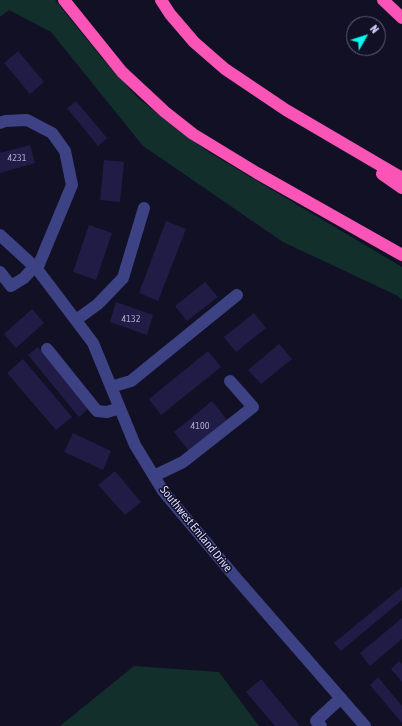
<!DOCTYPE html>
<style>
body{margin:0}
#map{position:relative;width:402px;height:726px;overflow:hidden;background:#111025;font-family:"Asap Condensed",sans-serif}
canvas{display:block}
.north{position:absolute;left:346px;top:16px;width:40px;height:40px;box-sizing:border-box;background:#111025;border:1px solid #5f5f7c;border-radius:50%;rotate:51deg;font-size:11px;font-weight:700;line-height:16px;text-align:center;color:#d5d5fe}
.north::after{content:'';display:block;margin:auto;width:14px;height:18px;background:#07f8f4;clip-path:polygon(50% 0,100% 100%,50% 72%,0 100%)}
</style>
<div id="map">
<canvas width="402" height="726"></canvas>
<div class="north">N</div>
</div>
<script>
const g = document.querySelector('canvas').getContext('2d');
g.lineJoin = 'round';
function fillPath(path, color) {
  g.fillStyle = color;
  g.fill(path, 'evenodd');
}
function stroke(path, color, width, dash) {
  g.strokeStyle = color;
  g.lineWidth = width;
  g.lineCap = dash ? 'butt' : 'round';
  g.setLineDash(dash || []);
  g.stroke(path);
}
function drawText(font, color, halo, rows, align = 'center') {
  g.font = font + ' "Asap Condensed",sans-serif';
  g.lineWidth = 3;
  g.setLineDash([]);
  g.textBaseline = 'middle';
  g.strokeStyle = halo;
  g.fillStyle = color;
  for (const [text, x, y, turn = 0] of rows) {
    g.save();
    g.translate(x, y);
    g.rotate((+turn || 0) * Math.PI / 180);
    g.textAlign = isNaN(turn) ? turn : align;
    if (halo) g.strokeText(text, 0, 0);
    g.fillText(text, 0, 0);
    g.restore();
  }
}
const green = new Path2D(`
 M0,0H55L101,57L137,97L174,127L210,153L402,267V300L398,296L283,242L143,146L51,32L9,10L0,17Z
 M134,666L219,672L259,726H60Z`);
const building = new Path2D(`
 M18,51L44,82L30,94L4,63Z
 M76,101L107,138L98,146L67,108Z
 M30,145L35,163L0,173V153Z
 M104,160L124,162L120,202L100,200Z
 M166,221L186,229L158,301L139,293Z
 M89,225L112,233L96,280L73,272Z
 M205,282L218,297L187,321L175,306Z
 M116,302L153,315L147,335L110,322Z
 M32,309L44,323L16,348L4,334Z
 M254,313L266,328L236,352L224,337Z
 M279,344L292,359L261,384L248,370Z
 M38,347L88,409L79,417L28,355Z
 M208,351L221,367L161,415L149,399Z
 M23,359L72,417L56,430L7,373Z
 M212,401L227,420L189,451L174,432Z
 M73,433L111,451L103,470L64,452Z
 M115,471L141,502L125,515L98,485Z
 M402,587V600L341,651L334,643Z
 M402,618V639L370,666L360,653Z
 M399,661L402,664V682L391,669Z
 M378,677L402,706V723L370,685Z
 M261,679L300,726H275L246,692Z`);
const minor = new Path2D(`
 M0,123L5,121L27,120L52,133L65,151L72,185L37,269L0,235
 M37,269L93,343L135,445L163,491L236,578L365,726
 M0,272L11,286L24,278L34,267
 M76,320L98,304L123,278L144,208
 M47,349L97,411L107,412L120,408
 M111,387L131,381L237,295
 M154,476L183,462L253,407L230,381
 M321,726L316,721L341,698`);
const highway = new Path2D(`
 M64,0L122,72L165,112L193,134L257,173L402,255
 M161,0L170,14L194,42L225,69L286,110L402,178
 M383,0L402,18
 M382,174L402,188`);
const numberNames = [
 ["4231",17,158],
 ["4132",131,319],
 ["4100",200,426]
];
const streetNames = [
 ["Southwest Emland Drive",196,529,51]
];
fillPath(green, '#132f2b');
fillPath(building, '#201c46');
stroke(minor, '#3c4283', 12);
stroke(highway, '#fa54b6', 12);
drawText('10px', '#a8a7d0', null, numberNames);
drawText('12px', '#d5d5fe', '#111025', streetNames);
</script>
